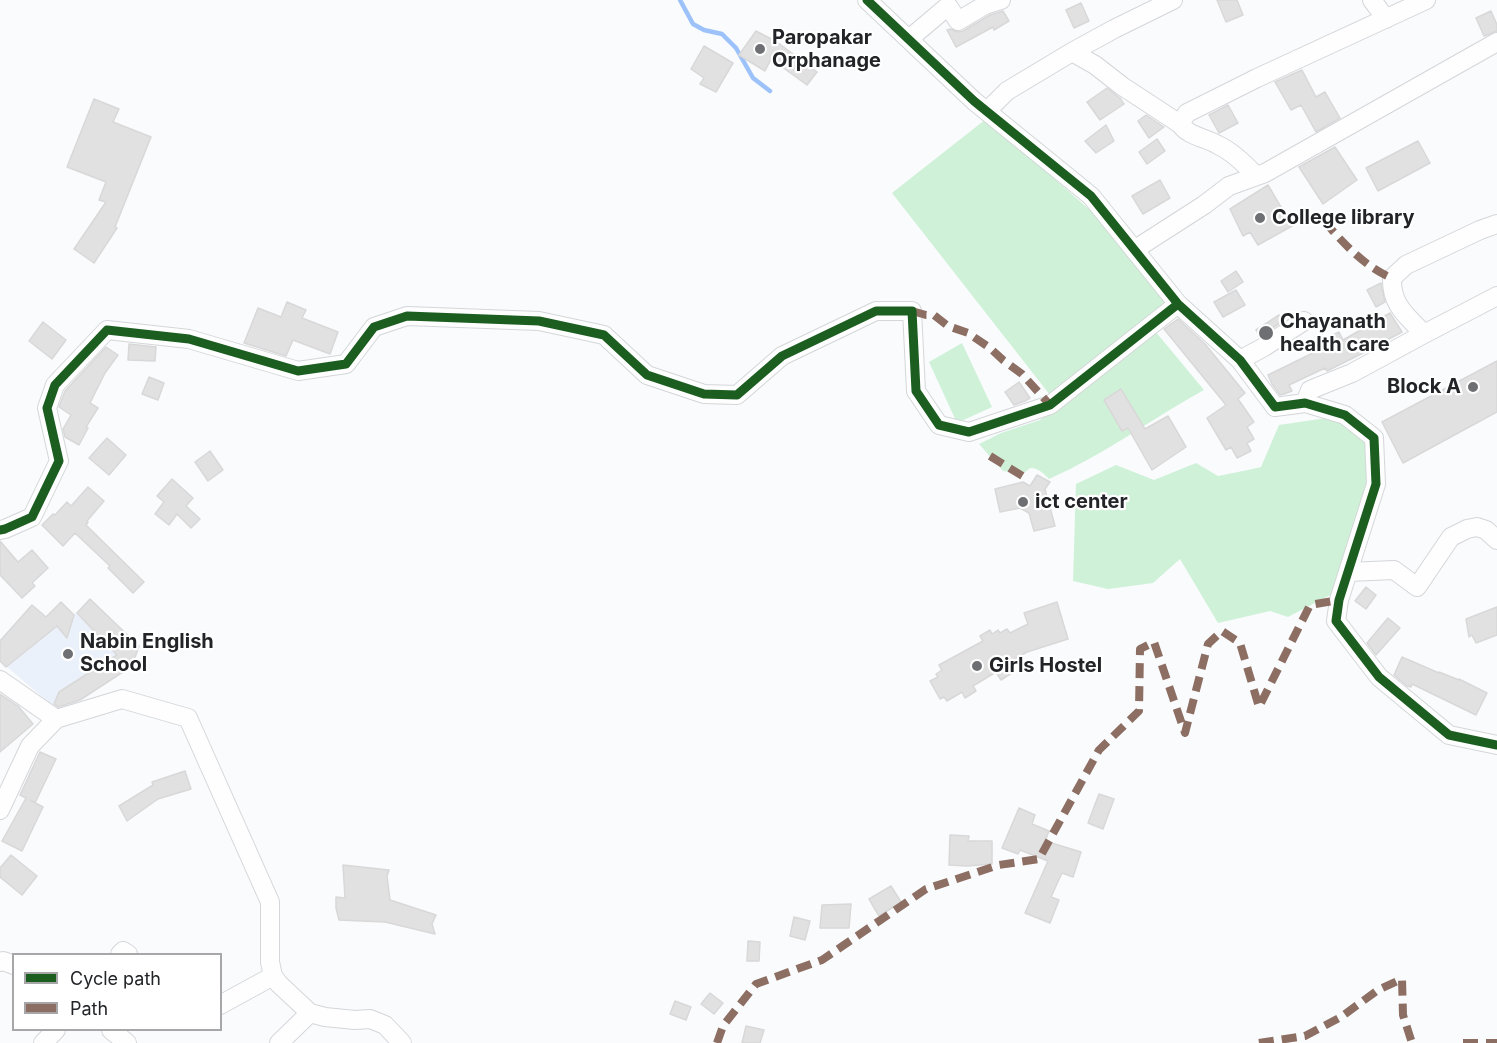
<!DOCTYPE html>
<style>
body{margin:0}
#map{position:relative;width:1497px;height:1043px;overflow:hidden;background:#f9fbfd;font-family:Inter,sans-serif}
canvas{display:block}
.legend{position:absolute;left:12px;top:953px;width:210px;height:78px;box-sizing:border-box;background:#fff;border:2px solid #a7a7a9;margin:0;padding:8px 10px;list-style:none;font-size:18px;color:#222427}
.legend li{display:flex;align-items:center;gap:12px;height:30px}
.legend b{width:30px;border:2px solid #a7a7a9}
</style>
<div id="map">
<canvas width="1497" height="1043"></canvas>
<ul class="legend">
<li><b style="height:8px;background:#1b5e20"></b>Cycle path</li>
<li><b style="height:8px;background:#8d6e63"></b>Path</li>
</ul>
</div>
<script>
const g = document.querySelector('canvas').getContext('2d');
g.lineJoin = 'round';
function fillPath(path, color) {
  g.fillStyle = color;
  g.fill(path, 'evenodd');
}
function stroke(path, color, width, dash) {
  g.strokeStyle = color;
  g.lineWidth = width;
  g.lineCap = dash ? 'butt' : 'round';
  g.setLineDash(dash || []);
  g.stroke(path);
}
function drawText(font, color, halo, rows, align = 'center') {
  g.font = font + ' Inter,sans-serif';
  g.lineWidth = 4.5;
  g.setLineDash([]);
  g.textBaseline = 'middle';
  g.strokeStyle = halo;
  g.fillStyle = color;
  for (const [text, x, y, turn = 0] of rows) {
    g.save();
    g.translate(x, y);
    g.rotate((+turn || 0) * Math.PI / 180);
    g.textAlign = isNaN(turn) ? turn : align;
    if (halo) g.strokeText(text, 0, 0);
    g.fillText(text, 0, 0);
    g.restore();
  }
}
const built = new Path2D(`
 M90,599L139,646L127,670L55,716L46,700L0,661V641L32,605L45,616L48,615L61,602L74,615Z`);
const green = new Path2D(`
 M986,119L1115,232L1167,306L1050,395L892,193Z
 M1155,331L1204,390C1151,419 1104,455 1049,479C1044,474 1039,468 1030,468L1024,473L1003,471L979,444L1001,433L1040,420Z
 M962,343L992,407L957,423L929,362Z
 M1333,417L1375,443L1377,482L1338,591L1288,617L1270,611L1218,623L1180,559L1153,583L1108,589L1073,581L1076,484L1116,465L1154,480L1196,463L1218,476L1248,470L1261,467L1279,425Z`);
const stream = new Path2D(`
 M680,0L693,24L704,30L722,34L736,48L753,78L770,91`);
const building = new Path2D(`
 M1217,0H1237L1243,15L1226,22Z
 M1081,3L1089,21L1074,28L1066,10Z
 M1003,11L1009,21L994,30L993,27L956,47L947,30L950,29L958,32L963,31L990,15Z
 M1491,11L1497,25V31L1484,36L1476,18Z
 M756,31L777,42L817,72L807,85L771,59L765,71L739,55Z
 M704,46L733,63L716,92L700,84L704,78L691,69Z
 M1302,70L1316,97L1325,92L1340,118L1316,132L1301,105L1291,110L1275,82Z
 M1107,88L1120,98L1124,104L1100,120L1087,102Z
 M94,99L119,109L113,122L151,137L115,227L117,228L94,263L74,249L106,202L99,200L106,182L67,167Z
 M1228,105L1238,123L1219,133L1209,115Z
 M1146,115L1164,127L1149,138L1138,121Z
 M1106,125L1114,141L1096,153L1085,141Z
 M1157,139L1165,151L1147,164L1139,152Z
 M1418,141L1430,163L1378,191L1366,168Z
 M1335,147L1357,180L1323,204L1299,167Z
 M1160,180L1170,198L1143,214L1132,196Z
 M1268,185L1292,226L1258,245L1250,232L1243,236L1230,209Z
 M1236,271L1243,282L1228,292L1221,281Z
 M1381,283L1385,302L1376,307L1367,290Z
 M1236,290L1245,305L1223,317L1214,302Z
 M287,302L306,310L302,318L338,332L330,354L293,340L286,356L244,343L258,308L281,317Z
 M1390,313L1402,332L1387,340V341L1327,371L1325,368L1289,385L1292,391L1284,394L1280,395L1272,384L1268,375L1317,351L1313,345L1339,332L1343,340Z
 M1279,315L1283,321L1260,336L1256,330Z
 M1178,319L1205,344L1245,393L1238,399L1254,422L1247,427L1254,439L1247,443L1251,451L1237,458L1231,447L1226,450L1207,418L1226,405L1164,329Z
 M43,322L66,340L52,359L29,341Z
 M129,344L156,347L155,361L128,360Z
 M106,347L118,355L105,373L90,403L98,408L86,427L88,428L79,445L65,437L63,429L71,415L59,407L65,391Z
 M1497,361V412L1403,463L1382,422Z
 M149,377L164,383L158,400L142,394Z
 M1019,382L1030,398L1025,401L1014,405L1005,392Z
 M1121,389L1145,429L1168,416L1186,447L1152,470L1128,428L1122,431L1104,400Z
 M107,438L126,455L109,475L89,458Z
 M210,451L223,470L208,481L195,462Z
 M1037,475L1050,482L1045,489L1055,526L1034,531L1029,513L1020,508L1000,512L995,489L1023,482L1030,486Z
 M172,479L193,498L186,506L200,519L191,528L177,514L169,525L155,514L164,502L157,496Z
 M88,487L104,501L87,521L88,522L86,525L144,582L133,593L108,568L110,566L75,533L63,546L42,525L53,514L55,515L67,502L71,506Z
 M0,541L18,562L32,550L48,568L32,583L35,586L22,598L0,575Z
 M1366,587L1376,595L1366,609L1355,601Z
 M90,599L139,646L132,666L80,700L58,707L54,704L59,692L117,655L77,613Z
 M61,602L74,615L67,638L57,626L6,667L0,661V641L32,605L46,617Z
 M1057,602L1068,639L1027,652L1013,660L1015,665L1012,667L1015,671L1001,680L996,672L973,686L976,691L965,698L962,692L947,701L944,697L940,699L930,681L938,677L936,674L942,670L939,665L983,641L980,636L990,630L992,634L998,630L1000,633L1007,629L1010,633L1028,624L1024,613Z
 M1497,607V635L1476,643L1472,635L1469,637L1466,619Z
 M1388,618L1400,628L1376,655L1367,643Z
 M1402,657L1439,673V672L1459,680V679L1487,693L1476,715L1412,684L1411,687L1407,686L1394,675Z
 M0,694L18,706L33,724L0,752Z
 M40,752L56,759L35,803L30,800L43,807L22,851L2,841L26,798L20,795Z
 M185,771L191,789L158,799L127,821L119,806L153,785L152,782Z
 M1099,794L1114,799L1103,829L1088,823Z
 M1019,808L1035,815L1032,824L1049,831L1045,841L1081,852L1073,877L1062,873L1051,897L1059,900L1050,923L1025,913L1048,861L1020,850L1018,854L1002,848Z
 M950,835L969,836L968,841H992V864L967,866L949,865Z
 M11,855L37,876L22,895L0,877V868Z
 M343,865L389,870L387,876L390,900L436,915L432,924L435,934L385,922L339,920L336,908V897L345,898Z
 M891,886L901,902L879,916L869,899Z
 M851,904L849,928H820L822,905Z
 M794,917L810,921L805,940L790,936Z
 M748,941L760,942L759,961H747Z
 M710,993L723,1003L714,1014L701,1004Z
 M675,1001L691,1007L686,1020L670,1014Z
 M746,1026L764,1030L760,1043H742Z`);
const minor = new Path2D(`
 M867,0L974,101L1091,196L1178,304L1240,360L1275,407L1305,403L1345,415L1374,438L1376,484L1339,600L1336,621L1379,677L1449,735L1497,745
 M1372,0L1386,19
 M909,39L948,6L958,21L985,5L1001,0
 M1072,52L1095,65L1122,86L1180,124
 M987,111L1007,91L1072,52L1114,29L1173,0
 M1256,176C1245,164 1233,152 1218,145C1205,137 1189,137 1180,124L1187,113L1257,78L1426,0
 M1134,250L1204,205L1229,186L1265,173L1497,42
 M1424,334C1407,316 1391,305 1392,278L1406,265L1480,230L1497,224
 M1240,360L1264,347L1304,321
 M1305,403L1310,390L1352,373L1424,334L1497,296
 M0,530L5,529L32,517L59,461L47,408L55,385L107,330L189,339L298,371L346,364L374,327L407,316L539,321L604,335L647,375L704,394L737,395L782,356L876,311H912L916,391L939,425L969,432L1050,405L1178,304
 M1348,572L1394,570L1417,587L1451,537L1467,529L1477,527L1486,530L1497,540
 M0,680L56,719L122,699L188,718L270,902V962L273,976L279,984L310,1013L325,1017L355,1020L370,1019L385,1025L402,1043
 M0,810L30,746L56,719
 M120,954L123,951L128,954
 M0,962L3,961L14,965
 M220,1005L273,976
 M111,1030L127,1043
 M43,1043L56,1030
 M279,1043L310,1013`);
const quiet = new Path2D(`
 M1324,221C1344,244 1365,267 1392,278
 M912,311L926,315H934L948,326L968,333L990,348L1003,360L1022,374L1050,405
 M990,456L1024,477
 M717,1043L723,1026L756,984L822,960L926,889L999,865L1039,859L1099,750L1139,711L1140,649L1154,642L1185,733L1208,644L1222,631L1240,643L1259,707L1310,605L1339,600
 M1259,1043L1305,1036L1341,1017L1378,990L1402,979L1403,1015L1412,1043
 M1463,1043H1497`);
const cycleway = new Path2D(`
 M867,0L974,101L1091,196L1178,304L1240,360L1275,407L1305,403L1345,415L1374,438L1376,484L1339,600L1336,621L1379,677L1449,735L1497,745
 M0,530L5,529L32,517L59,461L47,408L55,385L107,330L189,339L298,371L346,364L374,327L407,316L539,321L604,335L647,375L704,394L737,395L782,356L876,311H912L916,391L939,425L969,432L1050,405L1178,304`);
const markers = [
 [760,49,6,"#6d6f72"],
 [1260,218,6,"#6d6f72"],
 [1266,333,8,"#6d6f72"],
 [1473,387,6,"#6d6f72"],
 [1023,502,6,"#6d6f72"],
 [68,654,6,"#6d6f72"],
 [977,666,6,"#6d6f72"]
];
const poiNames = [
 ["Paropakar",772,38],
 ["Orphanage",772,61],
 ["College library",1272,218],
 ["Chayanath",1280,322],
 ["health care",1280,345],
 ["Block A",1461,387,"right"],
 ["ict center",1035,502],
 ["Nabin English",80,642],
 ["School",80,665],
 ["Girls Hostel",989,666]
];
fillPath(built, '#ebf1fa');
fillPath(green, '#cff1d8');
stroke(stream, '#9dc2f9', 4.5);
fillPath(building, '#e2e1e2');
stroke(building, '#d9d8d8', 1.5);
stroke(minor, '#d4d6d9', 20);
stroke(minor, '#fefeff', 18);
stroke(quiet, '#8d6e63', 8, [15, 8]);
stroke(cycleway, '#1b5e20', 9);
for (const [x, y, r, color] of markers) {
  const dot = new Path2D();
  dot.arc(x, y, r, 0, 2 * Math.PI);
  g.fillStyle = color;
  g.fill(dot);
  stroke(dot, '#fff', 2);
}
drawText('bold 20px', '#222427', '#fff', poiNames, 'left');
</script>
